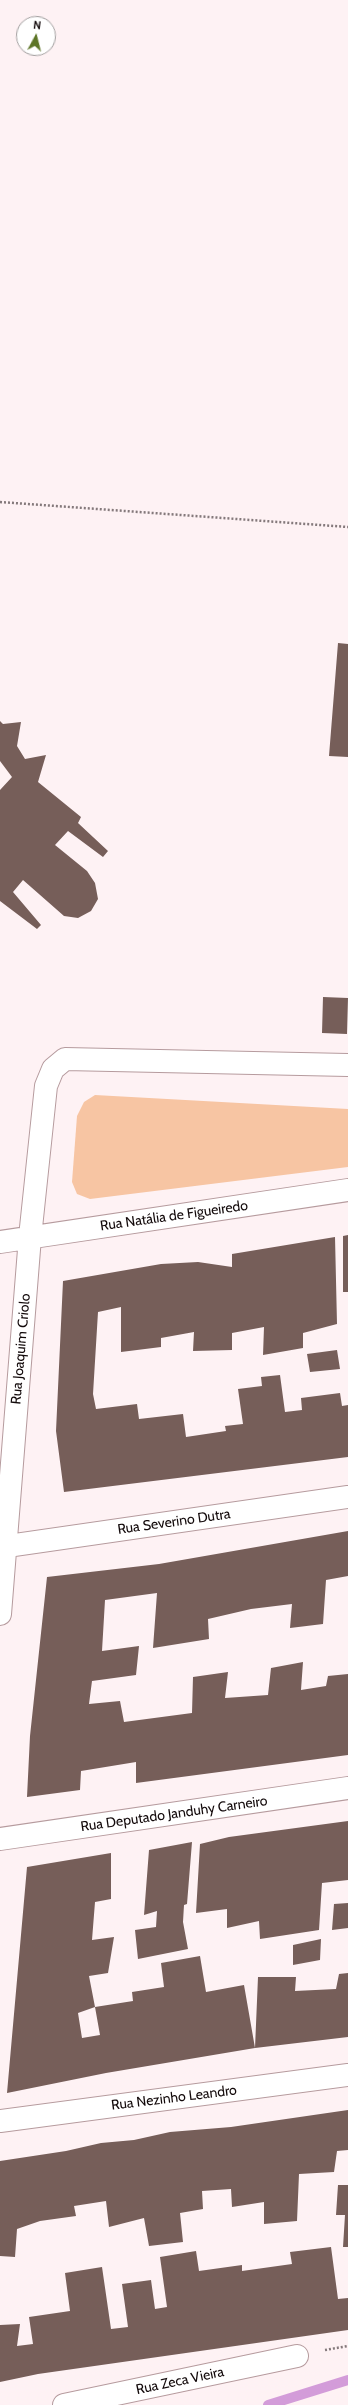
<!DOCTYPE html>
<meta charset="utf-8">
<style>
body{margin:0}
#map{position:relative;width:348px;height:2405px;overflow:hidden;background:#fef2f4;font-family:Cabin,sans-serif}
canvas{display:block}
.north{position:absolute;left:16px;top:16px;width:40px;height:40px;box-sizing:border-box;background:#fff;border:1px solid #a09d9d;border-radius:50%;rotate:7deg;font-size:11px;font-weight:700;line-height:16px;text-align:center;color:#12090a}
.north::after{content:'';display:block;margin:auto;width:14px;height:18px;background:#5d7527;clip-path:polygon(50% 0,100% 100%,50% 72%,0 100%)}
</style>
<div id="map">
<canvas width="348" height="2405"></canvas>
<div class="north">N</div>
</div>
<script>
const g = document.querySelector('canvas').getContext('2d');
g.lineJoin = 'round';
function fillPath(path, color) {
  g.fillStyle = color;
  g.fill(path, 'evenodd');
}
function stroke(path, color, width, dash) {
  g.strokeStyle = color;
  g.lineWidth = width;
  g.lineCap = dash ? 'butt' : 'round';
  g.setLineDash(dash || []);
  g.stroke(path);
}
function drawText(font, color, halo, rows, align = 'center') {
  g.font = font + ' Cabin,sans-serif';
  g.lineWidth = 3.5;
  g.setLineDash([]);
  g.textBaseline = 'middle';
  g.strokeStyle = halo;
  g.fillStyle = color;
  for (const [text, x, y, turn = 0] of rows) {
    g.save();
    g.translate(x, y);
    g.rotate((+turn || 0) * Math.PI / 180);
    g.textAlign = isNaN(turn) ? turn : align;
    if (halo) g.strokeText(text, 0, 0);
    g.fillText(text, 0, 0);
    g.restore();
  }
}
const green = new Path2D(`
 M95,1095L348,1109V1167L90,1199L77,1194L72,1182L77,1116L84,1102Z`);
const stream = new Path2D(`
 M268,2405L348,2380`);
const building = new Path2D(`
 M338,643L348,644V757L329,756Z
 M0,721L3,724L21,722L17,746L25,759L46,755L38,782L81,817L78,823L108,851L103,857L68,831L55,845L87,871L95,883L98,899L91,911L78,918L64,916L23,880L13,892L41,925L37,929L0,901V790L12,777L0,761Z
 M323,997L348,998L347,1034L322,1033Z
 M348,1235V1292H343V1236Z
 M335,1237L337,1324L303,1333V1348L263,1355L264,1327L232,1333V1350L193,1351L194,1332L161,1338V1347L121,1352V1307L98,1312L93,1394L96,1409L137,1404L139,1419L183,1414L186,1437L226,1431L225,1426L243,1424L238,1389L262,1386L261,1377L280,1375L285,1412L302,1410L301,1398L340,1393L342,1406L348,1405V1457L64,1492L56,1431L63,1281L161,1264L198,1262L232,1267V1254Z
 M337,1350L340,1369L310,1372L307,1354Z
 M348,1531V1576L326,1580L323,1624L290,1628L292,1604L251,1609L208,1619L209,1639L153,1648L157,1593L105,1600L102,1651L139,1646L136,1675L92,1681L89,1704L120,1701L124,1722L192,1713L193,1677L228,1672L225,1698L268,1695L271,1668L303,1662L301,1690L326,1686L328,1676L348,1674V1755L136,1783V1762L81,1771L80,1790L27,1797L30,1736L47,1577L159,1564Z
 M348,1821V1880L322,1883L319,1930L260,1939L259,1921L227,1928V1909L196,1913L200,1844L229,1837Z
 M192,1842L187,1904L184,1905L183,1922L188,1949L138,1959L135,1930L156,1927L157,1911L144,1915L149,1850Z
 M111,1853V1899L95,1902L92,1940L114,1937L108,1973L89,1976L95,2007L133,2001L132,1992L164,1987L161,1963L200,1956L206,1992L244,1985L255,2048L106,2073L7,2093L27,1867ZM95,2007L100,2035L82,2038L78,2013Z
 M348,1903V1928L332,1930L334,1904Z
 M321,1939L320,1960L293,1965V1945Z
 M348,1973V2037L255,2048L258,1977H296L295,1991L336,1989L339,1974Z
 M348,2110V2150L337,2151L334,2172L299,2174L297,2221L264,2224V2202L232,2207L231,2189L202,2191L203,2209L180,2213L183,2242L149,2246L144,2218L109,2227L106,2201L74,2206L76,2216L40,2221L17,2229L15,2257L0,2256V2161L66,2151L101,2143L134,2140L170,2132L231,2127Z
 M338,2185H348V2247H343L345,2215H336Z
 M331,2247L338,2299L348,2298V2330L38,2374L0,2382V2325L20,2324L17,2346L33,2344L29,2317L70,2311L65,2273L102,2267L111,2329L128,2327L122,2284L151,2280L155,2309L167,2307L160,2257L196,2251L199,2271L242,2265V2271L292,2264L290,2252Z`);
const path = new Path2D(`
 M0,502L348,527
 M325,2350L348,2346`);
const street = new Path2D(`
 M0,1242L348,1190
 M0,1547L348,1497
 M0,1614L30,1237L46,1086L53,1069L65,1059L348,1065
 M0,1839L348,1788
 M0,2121L348,2075
 M64,2405L297,2356`);
const streetNames = [
 ["Rua Natália de Figueiredo",174,1216,-8],
 ["Rua Joaquim Criolo",21,1349,-85],
 ["Rua Severino Dutra",174,1522,-8],
 ["Rua Deputado Janduhy Carneiro",174,1814,-8],
 ["Rua Nezinho Leandro",174,2098,-7],
 ["Rua Zeca Vieira",180,2381,-12]
];
fillPath(green, '#f7c5a3');
stroke(stream, '#d39cd9', 10);
fillPath(building, '#765e59');
stroke(street, '#b69b9e', 24);
stroke(path, '#84797b', 2.5, [2, 2]);
stroke(street, '#fff', 22);
drawText('14px', '#12090a', '#fff', streetNames);
</script>
